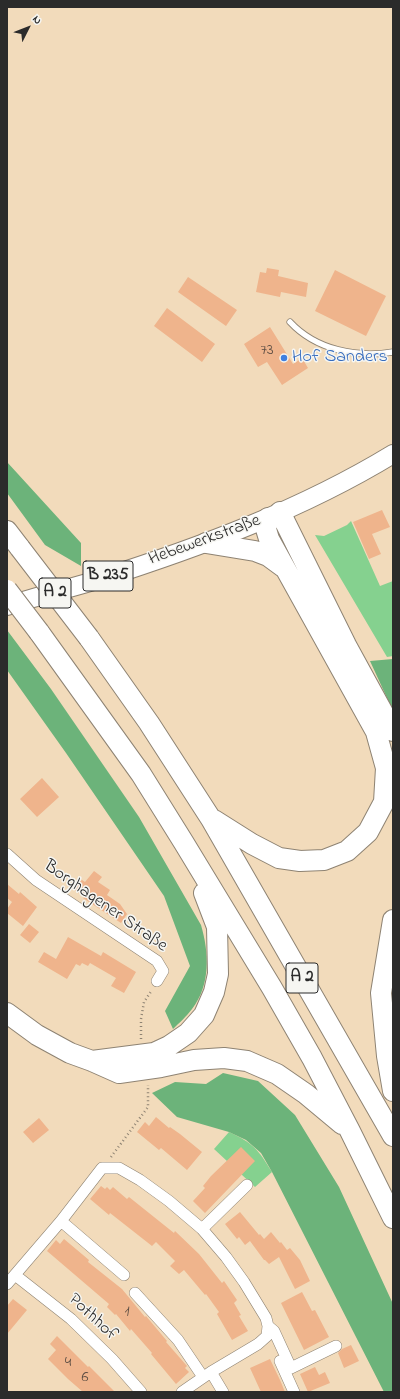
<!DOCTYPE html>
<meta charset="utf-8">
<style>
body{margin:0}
#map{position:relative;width:400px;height:1399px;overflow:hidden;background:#f2dbbb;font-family:"Indie Flower",sans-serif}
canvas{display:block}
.frame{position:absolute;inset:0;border:8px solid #2b2b2b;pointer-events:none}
.north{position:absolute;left:8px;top:8px;width:40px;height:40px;-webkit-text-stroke:3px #f6f6f2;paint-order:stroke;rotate:48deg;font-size:11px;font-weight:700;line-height:16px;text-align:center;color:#2b2b2b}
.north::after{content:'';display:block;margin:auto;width:14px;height:18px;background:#2b2b2b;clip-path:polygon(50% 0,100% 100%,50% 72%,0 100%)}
</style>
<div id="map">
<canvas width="400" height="1399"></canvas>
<div class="frame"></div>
<div class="north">N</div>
</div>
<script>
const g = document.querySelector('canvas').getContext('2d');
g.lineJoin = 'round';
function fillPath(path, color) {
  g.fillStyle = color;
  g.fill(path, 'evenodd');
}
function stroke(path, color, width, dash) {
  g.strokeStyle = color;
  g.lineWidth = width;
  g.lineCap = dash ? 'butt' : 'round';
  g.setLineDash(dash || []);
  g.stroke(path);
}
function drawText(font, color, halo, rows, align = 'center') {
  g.font = font + ' "Indie Flower",sans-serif';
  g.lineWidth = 3;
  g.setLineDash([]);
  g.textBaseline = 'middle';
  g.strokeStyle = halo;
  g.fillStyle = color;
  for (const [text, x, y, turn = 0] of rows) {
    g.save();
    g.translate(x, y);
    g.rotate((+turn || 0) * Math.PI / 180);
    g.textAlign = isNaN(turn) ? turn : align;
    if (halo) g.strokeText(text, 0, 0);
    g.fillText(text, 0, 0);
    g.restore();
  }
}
const green = new Path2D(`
 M351,521L380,586L393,581V656L387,657L315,535L324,536L347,525Z
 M229,1132C253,1143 258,1149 272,1172L255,1187L214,1149Z`);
const forest = new Path2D(`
 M7,462L81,543V566L45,545L7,493Z
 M7,630L51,689L139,817L201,925C209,952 211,985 192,1009C187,1016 179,1023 173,1029L165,1011L190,966L164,896L66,753L7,670Z
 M393,659V711L370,661Z
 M223,1073L258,1081L295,1115L339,1187L393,1304V1392H384L272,1172L261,1153L246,1140L229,1132L177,1117L152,1093L175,1082L206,1084Z`);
const building = new Path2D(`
 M267,268L279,270L278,276L308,283L306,297L281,292L280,297L256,292L260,272L266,273Z
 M335,270L386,296L366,336L315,311Z
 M188,277L237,310L226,326L178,292Z
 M167,308L215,344L202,362L154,326Z
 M270,327L293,364L302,358L308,368L282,385L267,362L258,367L244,344Z
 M382,510L390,527L372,534L381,554L369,559L353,522Z
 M42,778L59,797L37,817L20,799Z
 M94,871L102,877L98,882L110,890L107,895L120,904L127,914L121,923L83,898L84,897L73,889L77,883L82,880L85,882Z
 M7,884L19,894L20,892L37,907L23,926L7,913V909L12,902L7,898Z
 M29,924L39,932L30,943L20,935Z
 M68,937L101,956L103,952L136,972L124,993L111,986L116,978L90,963L88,966L82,963L80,966L76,964L67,979L38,962L44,952L56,959Z
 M156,1117L169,1128L170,1127L180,1134L202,1152L187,1170L161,1148L159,1150L137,1132L145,1122L149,1126Z
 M39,1118L49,1130L33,1143L23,1132Z
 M241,1147L255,1161L205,1213L193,1201L205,1188L203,1186L211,1176Z
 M101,1186L105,1189L107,1187L110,1190L113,1187L127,1199L129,1197L174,1233L175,1231L199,1254L222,1283L224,1281L237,1300L234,1303L241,1315L239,1316L248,1331L232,1340L217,1314L219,1312L206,1294L205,1295L184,1270L179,1274L170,1266L175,1261L156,1242L152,1246L110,1213L109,1215L90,1199Z
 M240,1212L259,1235L260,1234L264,1239L271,1232L280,1243L281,1242L287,1250L290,1248L300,1260L310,1281L295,1289L279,1257L269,1264L265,1260H264L250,1241L245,1245L239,1237L237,1239L225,1224Z
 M64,1239L89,1260L88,1262L122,1289L145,1317L146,1316L167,1341L166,1342L187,1366L185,1368L189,1372L176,1384L151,1354L152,1353L131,1329L130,1331L116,1314L115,1315L107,1307L109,1304L47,1251L56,1240L60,1244Z
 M302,1292L312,1311L315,1310L329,1337L304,1350L281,1303Z
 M13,1299L27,1310L7,1334V1306Z
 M57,1336L88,1367L89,1366L115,1392H83L68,1379L48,1359L56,1350L50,1344Z
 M351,1345L359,1361L344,1368L338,1353L342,1349Z
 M270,1359L280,1380L285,1392H261L250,1368Z
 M315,1367L319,1375L325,1372L330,1383L308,1392L300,1374Z`);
const path = new Path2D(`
 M141,1039V1019L144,1002L152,990
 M111,1157L148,1107V1085`);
const service = new Path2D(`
 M290,322C316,350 357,358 393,352`);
const minor = new Path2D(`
 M7,854L36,880L157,961L163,971L157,981
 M61,1221L124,1275
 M202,1229L247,1185
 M15,1275L71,1319L112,1359L141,1392
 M7,1284L61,1221L102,1168H119L140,1180L169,1201L202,1229L226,1257L244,1282L266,1318L268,1326L267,1336L258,1344L211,1372L182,1392
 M135,1293L178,1340L203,1377
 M268,1326L274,1331L291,1368L336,1346
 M280,1361L294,1392
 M211,1372L223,1392`);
const primary = new Path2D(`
 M7,606C37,596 68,589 97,580C200,547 301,510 393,454`);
const motorway = new Path2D(`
 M280,512L346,645L393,731
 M7,531L20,548
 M206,543L255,551L268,556L283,567
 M39,632L141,774L184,843L272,988L312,1058L350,1131L393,1218
 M89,638L149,723L211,819L393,1136
 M214,820L252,844L279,858L300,861L324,860L347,851L368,832L384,802L386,768L376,732L269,539L266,529L268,518
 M393,920L381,993L387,1056L393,1091
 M7,1013L37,1035L70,1053L92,1061L119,1073L161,1067L194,1060L224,1058L247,1061L277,1074L306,1094L342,1124
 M92,1061L154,1053L169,1046L188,1033L204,1015L214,992L218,974L217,927L204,893`);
const motorwayBridge = new Path2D(`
 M20,548L89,638
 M7,590L39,632`);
const markers = [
 [284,358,4,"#3f7fe0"]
];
const numberNames = [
 ["73",267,351],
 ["1",127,1312],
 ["4",68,1363],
 ["6",85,1378]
];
const shields = [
 [108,576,50],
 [55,593,32],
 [302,978,32]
];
const shieldNames = [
 ["B 235",108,576],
 ["A 2",55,593],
 ["A 2",302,978]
];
const shopNames = [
 ["Hof Sanders",292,358]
];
const streetNames = [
 ["Hebewerkstraße",205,541,-20],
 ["Borghagener Straße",105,907,35],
 ["Pothhof",92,1318,43]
];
fillPath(green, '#85d18f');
fillPath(forest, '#6cb37a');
fillPath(building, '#efb48c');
stroke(service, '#8e8373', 7);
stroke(minor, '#8e8373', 12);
stroke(primary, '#8e8373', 20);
stroke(motorway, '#8e8373', 22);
stroke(path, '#8e8373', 2.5, [1, 3]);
stroke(service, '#fff', 5.5);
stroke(minor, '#fff', 11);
stroke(primary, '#fff', 18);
stroke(motorway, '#fff', 20);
stroke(motorwayBridge, '#8e8373', 22, []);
stroke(motorwayBridge, '#fff', 20);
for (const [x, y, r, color] of markers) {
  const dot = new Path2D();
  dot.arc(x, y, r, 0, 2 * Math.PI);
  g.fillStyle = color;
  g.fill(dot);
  stroke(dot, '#f6f6f2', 1.5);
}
drawText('16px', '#5c4d43', null, numberNames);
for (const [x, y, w] of shields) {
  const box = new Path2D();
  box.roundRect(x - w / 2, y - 15, w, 30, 3);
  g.fillStyle = '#f6f6f2';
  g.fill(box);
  stroke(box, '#2b2b2b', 1);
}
drawText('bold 17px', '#2b2b2b', null, shieldNames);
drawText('18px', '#366cbe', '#f6f6f2', shopNames, 'left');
drawText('18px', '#2b2b2b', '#f6f6f2', streetNames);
</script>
